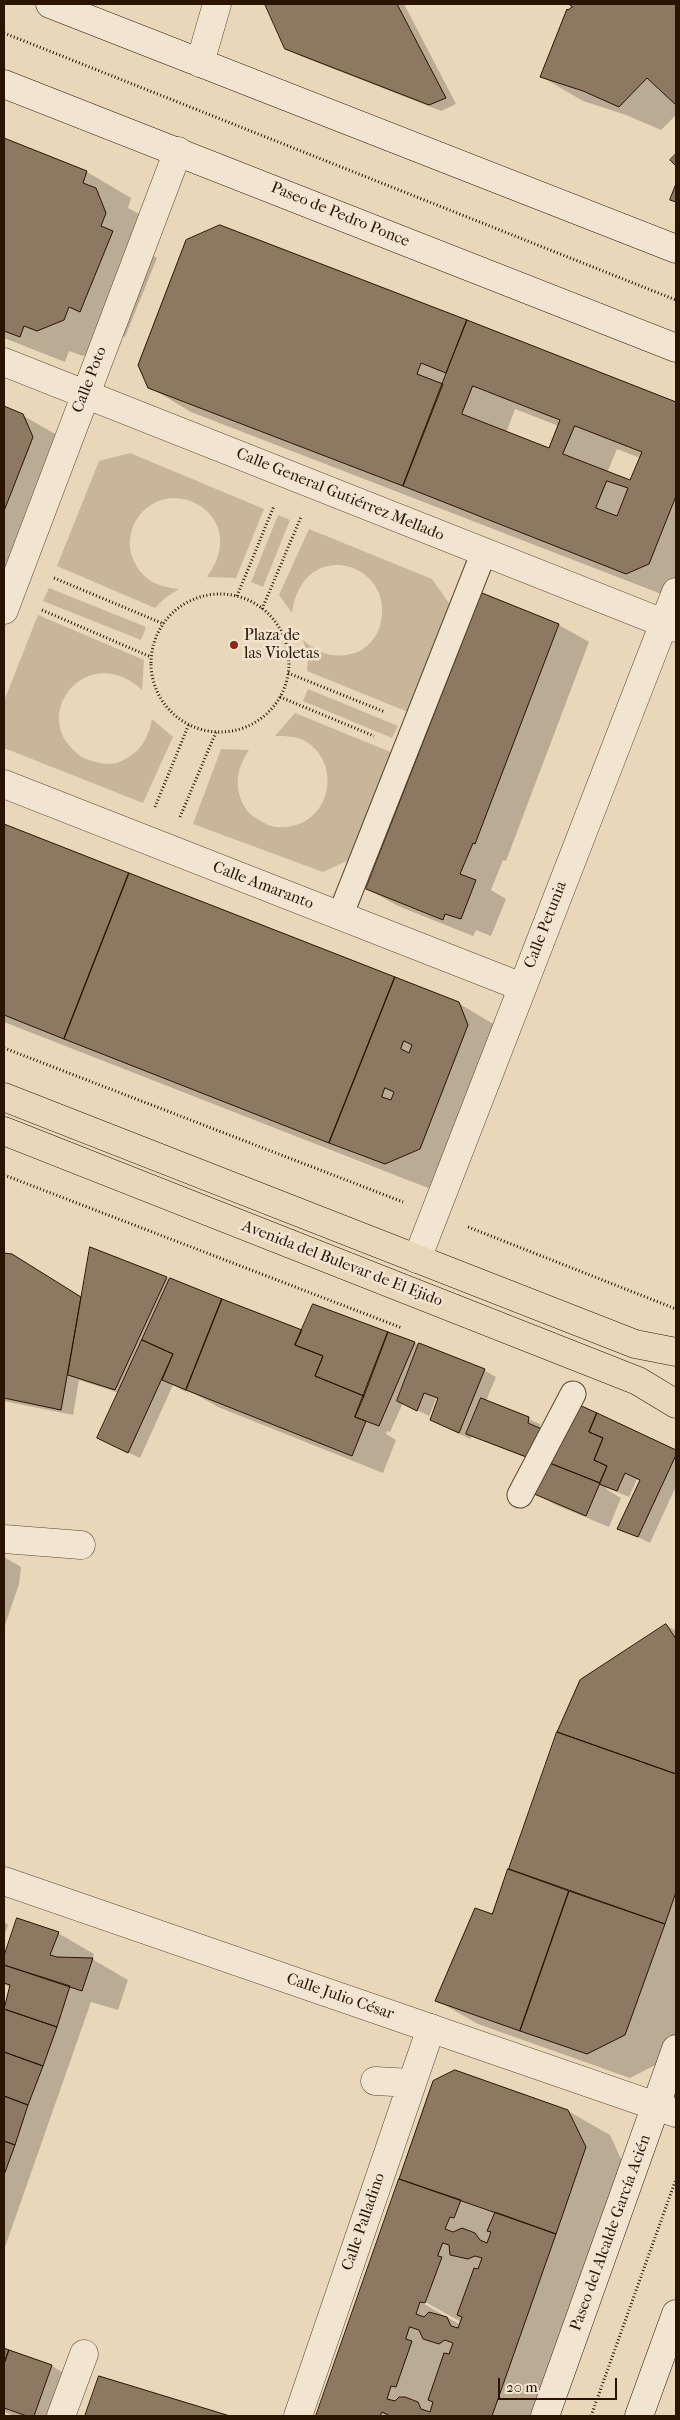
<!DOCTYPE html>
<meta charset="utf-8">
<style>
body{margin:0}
#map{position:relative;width:680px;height:2420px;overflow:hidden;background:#e9d7ba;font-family:"IM FELL French Canon",serif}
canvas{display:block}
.frame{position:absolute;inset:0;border:5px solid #2a1400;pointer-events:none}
.scale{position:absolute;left:498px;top:2378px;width:119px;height:22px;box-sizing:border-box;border:2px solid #2a1400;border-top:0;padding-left:6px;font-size:15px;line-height:18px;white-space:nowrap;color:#2a1400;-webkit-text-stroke:4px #f1e5d2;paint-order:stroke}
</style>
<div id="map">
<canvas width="680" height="2420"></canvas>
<div class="frame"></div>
<div class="scale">20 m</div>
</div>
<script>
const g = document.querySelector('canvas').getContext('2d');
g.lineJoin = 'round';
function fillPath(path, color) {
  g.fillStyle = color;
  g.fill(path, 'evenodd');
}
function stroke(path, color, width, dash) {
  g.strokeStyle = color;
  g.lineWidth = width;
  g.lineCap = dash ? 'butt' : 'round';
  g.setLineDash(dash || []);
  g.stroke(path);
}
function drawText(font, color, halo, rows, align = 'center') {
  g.font = font + ' "IM FELL French Canon",serif';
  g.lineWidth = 5;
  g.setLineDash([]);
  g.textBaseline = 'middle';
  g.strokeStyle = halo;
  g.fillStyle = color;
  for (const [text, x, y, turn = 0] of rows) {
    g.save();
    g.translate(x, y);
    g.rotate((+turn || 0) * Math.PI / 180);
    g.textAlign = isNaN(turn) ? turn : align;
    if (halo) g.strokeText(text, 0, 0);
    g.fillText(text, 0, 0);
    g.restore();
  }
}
const green = new Path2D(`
 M130,453L264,509L236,578L207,577C254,514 164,467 134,524C129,535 128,550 134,561C142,580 159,587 179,589L165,598L155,608L57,566L99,461Z
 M278,515L290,520L263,587L251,582Z
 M309,529L432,579L451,606L408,712L307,671L308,657L303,640C319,654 334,659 355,653C367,649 377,637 380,626C398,563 303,534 292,613L279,595Z
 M49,588L146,627L141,640L43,601Z
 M38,615L144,660L142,690C93,644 37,703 68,744C74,751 81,758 89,760C99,763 110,766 119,762C139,754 148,740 152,719L173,737L143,803L4,748V701Z
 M308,689L398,726L392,738L303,701Z
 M295,713L393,753L353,858L323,872L193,824L221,749L249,750C237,768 234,784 243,804C247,814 257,819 266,824C274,828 283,828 292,826C332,818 341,762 305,741C296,736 285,736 275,736Z`);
const shadow = new Path2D(`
 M266,4H404L456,104L441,111L298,55L286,48Z
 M571,4H676V115L661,130L626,115L583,101L542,77L574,7Z
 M4,140L87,172L131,198L128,208L141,215L146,252L157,258L125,337L114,332L108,345L83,356L69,351L65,362L4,338Z
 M220,227L676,404V594L669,597L191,412L149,387ZM515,409L559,426L549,450L506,433ZM617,449L640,458L631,482L607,473Z
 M4,407L22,415L64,439L4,602Z
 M559,625L589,642L506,861L503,860L491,890L506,899L491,936L476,930L473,936L398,906L367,889Z
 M4,826L458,1003L500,1028L462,1173L428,1188L4,1022Z
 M4,1254L11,1255L82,1299L166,1278L302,1332L415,1343L484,1370L496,1377L486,1401L540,1424L541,1464L472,1436L470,1439L431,1420L439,1400L436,1399L429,1416L403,1403L390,1432L387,1431L386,1434L396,1440L383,1473L218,1407L185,1388V1391L191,1395L173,1385L140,1458L98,1438L119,1393L79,1380L73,1415L4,1401Z
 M577,1406L676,1451V1486L650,1543L619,1528L641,1481L637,1479L629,1497L607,1488L606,1489L621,1498L609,1527L556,1505L533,1492Z
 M4,1557L21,1567L19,1584L4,1628Z
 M666,1625L676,1631V2033L667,2059L630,2078L478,2024L436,2000L492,1915L558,1732Z
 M18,1919L58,1933L94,1954L92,1959L128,1980L118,2010L91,2002L4,2250V2008L10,1988L4,1984V1960Z
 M4,1922L8,1925L4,1936Z
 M434,2082L568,2111L610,2135L627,2172L542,2416H317ZM420,2299L461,2322V2325L419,2301Z
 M4,2349L52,2366L74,2379L61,2416H15L4,2412Z
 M100,2378L226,2416H86Z`);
const building = new Path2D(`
 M265,4H397L446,98L429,105L285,49Z
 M569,4H676V105L647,78L619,107L583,91L540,77L567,9L568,10L572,7Z
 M4,138L87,171L83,183L96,188L106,213L101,226L113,231L80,312L69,307L64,320L37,331L24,326L20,337L4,331Z
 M676,154V166L670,160Z
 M676,184V202L670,200Z
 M220,225L467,320L446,373L421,363L417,374L443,384L403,486L148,388L138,365L186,240Z
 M467,320L676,402V496L649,564L626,574L403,486ZM473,386L560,420L549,448L462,414ZM575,426L642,452L630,480L563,454ZM607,481L628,488L617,516L596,508Z
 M4,406L23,414L33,437L4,511Z
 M482,593L559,624L475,844L473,843L460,874L476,880L461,919L445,914L443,920L366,889Z
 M4,824L129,873L64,1039L4,1015Z
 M129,873L395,977L329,1143L64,1039Z
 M395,977L459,1002L468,1025L420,1149L385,1164L329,1143ZM404,1041L412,1045L409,1053L401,1049ZM385,1088L394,1092L391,1100L382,1097Z
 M90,1247L167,1277L115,1390L68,1375Z
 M4,1253L12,1254L81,1297L61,1410L4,1398Z
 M170,1278L222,1299L186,1390L162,1380L173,1354L142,1340Z
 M222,1299L302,1330L295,1345L323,1356L315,1376L364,1396L355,1417L366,1421L352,1456L186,1390Z
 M313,1304L388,1332L364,1396L315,1376L323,1356L295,1345Z
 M388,1332L415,1342L379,1426L355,1417Z
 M142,1340L173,1354L128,1453L97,1438Z
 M419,1343L485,1369L459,1433L430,1420L438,1398L424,1393L417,1411L397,1401Z
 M481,1398L529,1417L528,1423L544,1430L529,1458L466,1434Z
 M577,1404L597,1413L589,1432L603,1438L594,1460L607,1466L600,1483L547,1462Z
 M597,1413L676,1450V1455L638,1537L617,1529L640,1480L625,1473L617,1491L599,1484L607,1466L594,1460L603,1438L589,1432Z
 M547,1462L600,1483L586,1516L532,1493Z
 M666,1624L676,1639V1774L557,1732L580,1680Z
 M557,1732L676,1774V1892L665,1924L509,1869Z
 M508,1869L569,1891L520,2031L435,2001L475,1908L492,1914Z
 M569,1891L665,1924L625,2035L587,2054L520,2031Z
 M17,1918L59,1932L50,1955L57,1957L93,1958L82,1991L4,1965V1956Z
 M4,1965L70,1986L57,2027L4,2009L10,1985L4,1983Z
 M4,2009L57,2027L43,2066L4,2052Z
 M4,2052L43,2066L28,2105L4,2096Z
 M455,2070L568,2110L586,2147L556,2234L399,2179L433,2081Z
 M4,2096L28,2105L15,2145L4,2141Z
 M4,2141L15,2145L4,2175Z
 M399,2179L461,2200L454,2218L450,2217L445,2229L453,2232L462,2228L475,2233L480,2240L487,2243L491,2232L487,2231L495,2212L556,2234L492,2416H390L382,2412L380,2416H316ZM443,2243L449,2245L450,2255L468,2259L475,2256L482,2258L478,2269L474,2268L457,2315L462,2317L458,2328L451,2326L447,2317L429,2312L424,2317L416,2314L420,2302L425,2303L442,2257L438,2256ZM410,2327L419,2330L423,2339L439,2344L445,2340L453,2343L449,2354L444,2353L428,2400L433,2402L430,2412L421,2409L418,2402L405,2397H399L395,2401L387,2399L391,2386L396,2387L412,2341L406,2339Z
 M4,2348L9,2350L4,2364Z
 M9,2350L52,2365L34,2416H27L4,2408V2364Z
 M99,2376L194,2405L230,2416H85Z`);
const path = new Path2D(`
 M4,33L676,300
 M54,578L164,624
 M151 663a69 69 0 1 1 138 0a69 69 0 1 1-138 0Z
 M237,596L274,506
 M262,609L301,517
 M42,610L151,657
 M288,673L385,712
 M280,697L374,736
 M155,807L189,724
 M180,817L216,732
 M4,1048L403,1202
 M4,1175L402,1328
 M468,1227L676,1309
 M591,2416L676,2179`);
const pedestrian = new Path2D(`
 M340,916L484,552
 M520,1495L573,1394`);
const minor = new Path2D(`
 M200,63L217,4
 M4,362L676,628
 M4,610L178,151
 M4,784L522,987
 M417,1259L676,592
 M4,1539L81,1545
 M375,2081L412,2083
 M61,2416L84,2354
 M298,2416L431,2028`);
const tertiary = new Path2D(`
 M4,1881L676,2113`);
const secondary = new Path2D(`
 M50,4L676,249
 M4,84L676,348
 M545,2416L676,2049
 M639,2416L676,2314`);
const primary = new Path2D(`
 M4,1097L635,1344L676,1352
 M4,1131L638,1381L676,1404`);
const markers = [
 [234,645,5,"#8f2418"]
];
const streetNames = [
 ["Paseo de Pedro Ponce",340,215,22],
 ["Calle Poto",90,380,-69],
 ["Calle General Gutiérrez Mellado",340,495,22],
 ["Calle Amaranto",263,886,21],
 ["Calle Petunia",546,925,-69],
 ["Avenida del Bulevar de El Ejido",342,1264,21],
 ["Calle Julio César",340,1997,19],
 ["Calle Palladino",364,2222,-71],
 ["Paseo del Alcalde García Acién",611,2233,-70]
];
const poiNames = [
 ["Plaza de",244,636],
 ["las Violetas",244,654]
];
fillPath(green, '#c9b69a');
fillPath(shadow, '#0003');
fillPath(building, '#8d7961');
stroke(building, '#2a1400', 1);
stroke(pedestrian, '#5a452e', 27);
stroke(minor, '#5a452e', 29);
stroke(tertiary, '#5a452e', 29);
stroke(secondary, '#2a1400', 29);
stroke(primary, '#2a1400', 29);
stroke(path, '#2a1400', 3, [1, 2.5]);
stroke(pedestrian, '#f1e5d2', 25);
stroke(minor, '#f1e5d2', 28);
stroke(tertiary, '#f1e5d2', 28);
stroke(secondary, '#f1e5d2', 28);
stroke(primary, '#e9d7ba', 28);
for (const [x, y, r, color] of markers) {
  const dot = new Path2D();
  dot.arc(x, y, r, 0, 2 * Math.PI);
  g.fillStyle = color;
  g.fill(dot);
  stroke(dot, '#f1e5d2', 2);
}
drawText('16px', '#2a1400', '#f1e5d2', streetNames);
drawText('16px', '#2a1400', '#f1e5d2', poiNames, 'left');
</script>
